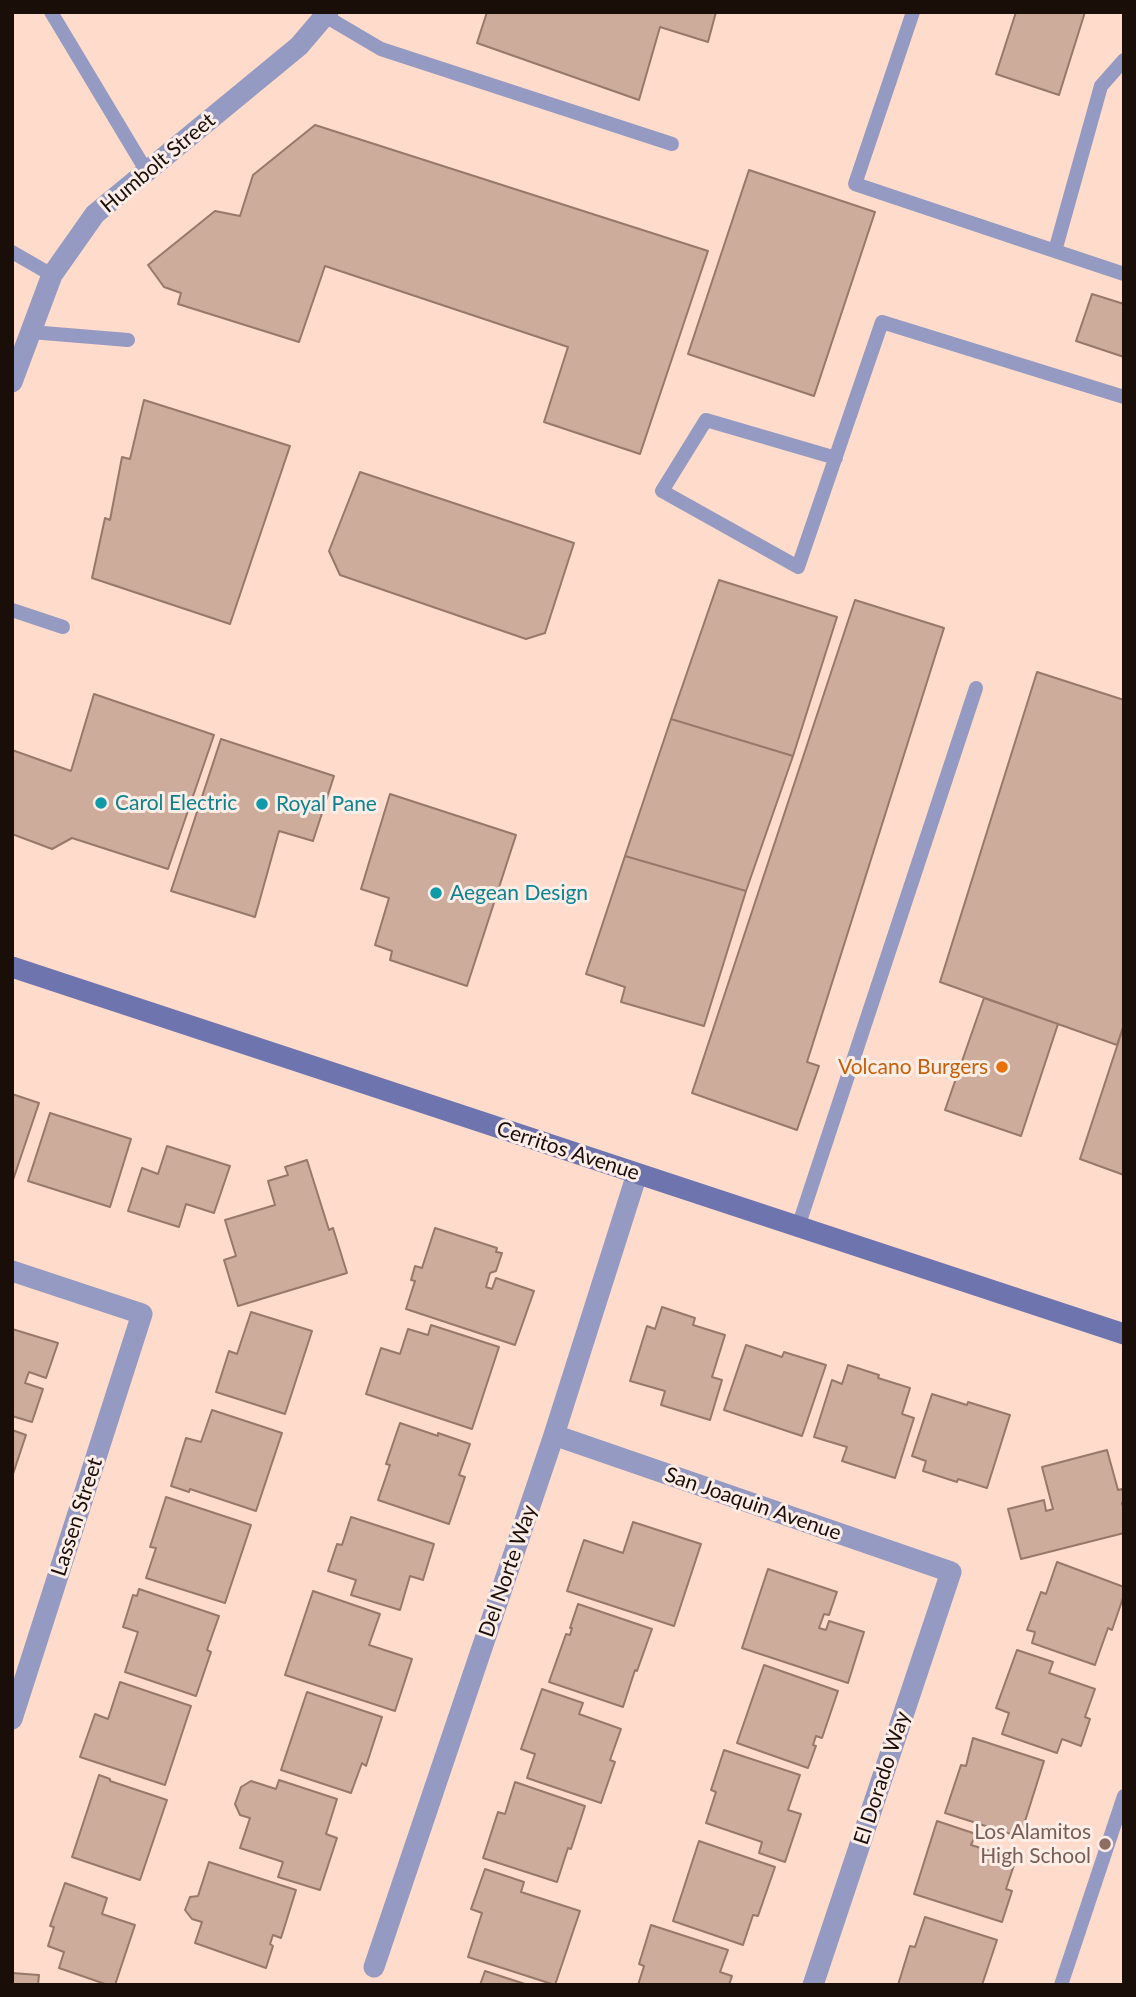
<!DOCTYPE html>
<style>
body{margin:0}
#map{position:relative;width:1136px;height:1997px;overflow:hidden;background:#fedbcb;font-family:Lato,sans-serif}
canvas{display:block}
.frame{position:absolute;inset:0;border:14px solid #1a0e09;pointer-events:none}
</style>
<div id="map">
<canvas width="1136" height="1997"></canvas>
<div class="frame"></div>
</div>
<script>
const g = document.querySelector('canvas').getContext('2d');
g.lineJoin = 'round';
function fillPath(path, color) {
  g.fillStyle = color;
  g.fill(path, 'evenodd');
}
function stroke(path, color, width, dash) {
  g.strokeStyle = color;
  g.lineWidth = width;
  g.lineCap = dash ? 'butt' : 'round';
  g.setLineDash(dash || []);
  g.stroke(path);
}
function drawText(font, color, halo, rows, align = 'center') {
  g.font = font + ' Lato,sans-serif';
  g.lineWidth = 6;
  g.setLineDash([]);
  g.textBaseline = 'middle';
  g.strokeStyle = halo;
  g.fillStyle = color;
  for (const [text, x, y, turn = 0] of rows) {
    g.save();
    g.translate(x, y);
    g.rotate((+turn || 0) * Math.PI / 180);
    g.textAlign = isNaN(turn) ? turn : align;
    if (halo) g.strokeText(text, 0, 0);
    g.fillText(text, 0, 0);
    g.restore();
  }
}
const building = new Path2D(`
 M487,12H716L708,42L660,27L639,100L477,43Z
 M1016,12H1085L1059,95L996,74Z
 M315,125L708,251L640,454L544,422L568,347L325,266L299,342L178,304L181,293L164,287L148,265L215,211L240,216L253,175Z
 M749,170L875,212L814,396L688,354Z
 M1092,294L1124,304V357L1076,341Z
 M144,400L290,446L230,624L92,578L105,518L110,520L122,457L130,459Z
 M360,472L574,543L545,633L526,639L340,575L329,551Z
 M719,580L837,617L793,756L671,719Z
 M855,600L944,628L807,1062L819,1066L797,1130L692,1093Z
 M1037,672L1124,700V1024L1117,1045L940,982Z
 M94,694L214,735L168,869L72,838L52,849L12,834V750L71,771Z
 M671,719L793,756L746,891L625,856Z
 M221,739L334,776L313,841L279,831L255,917L171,891Z
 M390,794L516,835L467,986L390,960L392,951L375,945L389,898L361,889Z
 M625,856L746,891L704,1026L621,1002L625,987L586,974Z
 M984,998L1058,1024L1021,1136L945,1110Z
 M1124,1025V1175L1080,1159Z
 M12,1094L39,1103L12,1183Z
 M50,1113L131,1139L110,1207L28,1181Z
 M167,1146L230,1166L214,1213L186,1204L179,1227L128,1211L142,1168L158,1174Z
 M307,1160L329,1230L333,1228L347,1273L238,1306L224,1260L236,1256L225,1220L275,1205L268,1181L288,1175L285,1167Z
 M435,1228L497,1248L496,1252L502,1253L496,1271L490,1273L486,1287L492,1289L496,1278L534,1291L515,1345L406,1309L415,1281L411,1280L415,1266L422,1268Z
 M662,1307L695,1318L693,1325L725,1335L712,1377L722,1380L710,1420L661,1405L665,1391L630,1381L647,1326L655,1329Z
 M251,1312L312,1331L285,1414L216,1392L229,1351L237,1354Z
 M431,1325L499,1347L472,1429L366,1394L381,1348L400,1354L408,1329L428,1335Z
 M12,1329L58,1343L46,1378L29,1372L25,1383L43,1389L32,1422L12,1416Z
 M746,1345L782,1357L784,1352L826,1365L802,1436L724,1410Z
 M848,1365L879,1375L878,1378L910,1388L902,1414L914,1418L895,1478L842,1461L847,1447L814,1437L832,1380L842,1384Z
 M932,1394L967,1405L968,1402L1010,1415L987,1488L958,1479L957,1482L923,1471L926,1461L912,1456Z
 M212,1410L282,1433L256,1511L190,1489L189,1492L171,1486L186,1438L201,1442Z
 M400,1423L438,1436V1433L470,1444L459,1475L465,1477L449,1524L378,1500L390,1465L386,1464Z
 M12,1430L26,1435L12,1477Z
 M1107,1450L1118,1490L1122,1489L1124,1495V1502L1122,1503L1124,1511V1533L1021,1559L1008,1509L1044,1500L1046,1511L1053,1509L1042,1467Z
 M166,1497L251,1525L225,1603L146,1578L156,1548L150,1547Z
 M351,1517L434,1544L423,1580L410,1576L400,1610L351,1595L356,1580L328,1571L337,1544L342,1545Z
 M633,1522L701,1544L674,1626L567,1591L584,1540L623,1553Z
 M1057,1562L1124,1587V1595L1112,1630L1108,1628L1095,1665L1032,1643L1035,1632L1027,1630L1041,1592L1046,1594Z
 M768,1569L837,1592L829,1615L824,1614L819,1628L826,1630L829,1621L864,1632L848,1683L742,1648Z
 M139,1589L219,1616L207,1650L211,1652L196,1696L125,1672L138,1632L123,1627L133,1595L137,1596Z
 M313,1591L380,1614L369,1645L412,1659L395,1711L285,1675Z
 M578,1604L652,1629L637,1671L635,1670L623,1707L549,1682L566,1634L570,1635L572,1628H570Z
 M1017,1650L1053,1662L1049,1673L1095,1689L1085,1717L1090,1719L1081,1746L1062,1739L1057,1753L1002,1734L1009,1713L996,1708Z
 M764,1665L838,1691L822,1738L816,1736L813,1745L816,1746L808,1768L737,1743Z
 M120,1682L191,1706L165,1785L80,1757L95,1714L108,1719Z
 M542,1689L583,1703L579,1714L621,1729L610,1760L615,1762L601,1803L527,1778L535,1754L521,1749Z
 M307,1692L382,1717L366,1766L362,1763L351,1793L281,1770Z
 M973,1738L1044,1761L1020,1837L945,1813L961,1765L966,1766Z
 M724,1750L800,1775L788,1810L801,1814L785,1862L759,1853L762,1842L706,1823L716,1792L711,1790Z
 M99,1775L110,1779V1781L167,1800L140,1880L72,1857Z
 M279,1780L337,1799L326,1834L337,1838L320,1890L278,1877L283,1862L240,1848L250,1818L240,1815L235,1804L241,1787L251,1781L276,1789Z
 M515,1782L585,1806L571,1849L568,1848L557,1882L483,1858L498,1812L505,1814Z
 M937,1821L976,1834L971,1845L1016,1859L1006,1889L1012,1891L1002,1922L914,1894Z
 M699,1841L775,1867L758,1916L753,1915L743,1945L673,1921Z
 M209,1862L296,1890L281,1938L273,1935L270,1944L273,1946L266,1968L195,1943L202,1922L192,1919L185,1910L190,1897L198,1896Z
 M485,1869L524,1882L521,1892L580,1911L555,1985L468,1957L482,1913L471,1909Z
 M65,1883L107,1898L102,1914L135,1925L115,1985H108L59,1968L64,1952L48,1946L54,1927L50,1926Z
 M925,1917L997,1940L982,1985H898L910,1946L915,1947Z
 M651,1925L728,1950L720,1972L732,1976L729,1985H638L644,1966L639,1964Z
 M485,1971L528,1985H480Z
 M12,1973L39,1975L38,1985H12Z`);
const service = new Path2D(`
 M51,12L147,172
 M913,12L855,184L1055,251
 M325,16L381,49L672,144
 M1124,60L1101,86L1055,251L1124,274
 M12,252L52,275
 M31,332L128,340
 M836,458L706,420L662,491L798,567L882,322L1124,397
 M12,610L63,627
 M798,1227L976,688
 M1061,1985L1124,1796`);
const minor = new Path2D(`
 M12,382L52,275L95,214L299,46L328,12
 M12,1271L142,1314L12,1719
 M554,1435L951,1572L813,1985
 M374,1967L554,1435L637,1174`);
const secondary = new Path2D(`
 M12,967L1124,1334`);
const markers = [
 [101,803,7,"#0f9aa8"],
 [262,804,7,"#0f9aa8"],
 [436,893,7,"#0f9aa8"],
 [1002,1067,7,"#e8710a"],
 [1105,1844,7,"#8d6e63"]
];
const streetNames = [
 ["Humbolt Street",158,163,-40],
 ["Cerritos Avenue",568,1151,18],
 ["San Joaquin Avenue",753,1504,19],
 ["Lassen Street",77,1517,-72],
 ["Del Norte Way",508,1571,-71],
 ["El Dorado Way",882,1778,-72]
];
const cultureNames = [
 ["Carol Electric",115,803],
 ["Royal Pane",276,804],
 ["Aegean Design",450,893]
];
const foodNames = [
 ["Volcano Burgers",988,1067]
];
const educationNames = [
 ["Los Alamitos",1091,1832],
 ["High School",1091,1856]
];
fillPath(building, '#ceac9c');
stroke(building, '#977869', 2);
stroke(service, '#949ac1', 14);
stroke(minor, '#949ac1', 21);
stroke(secondary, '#6e75ae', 21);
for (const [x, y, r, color] of markers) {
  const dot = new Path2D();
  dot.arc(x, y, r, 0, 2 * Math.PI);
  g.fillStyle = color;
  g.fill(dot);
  stroke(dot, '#fcede7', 2.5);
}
drawText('21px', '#1a0e09', '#fcede7', streetNames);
drawText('21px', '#0d838f', '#fcede7', cultureNames, 'left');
drawText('21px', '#c56008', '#fcede7', foodNames, 'right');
drawText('21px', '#785e54', '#fcede7', educationNames, 'right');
</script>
